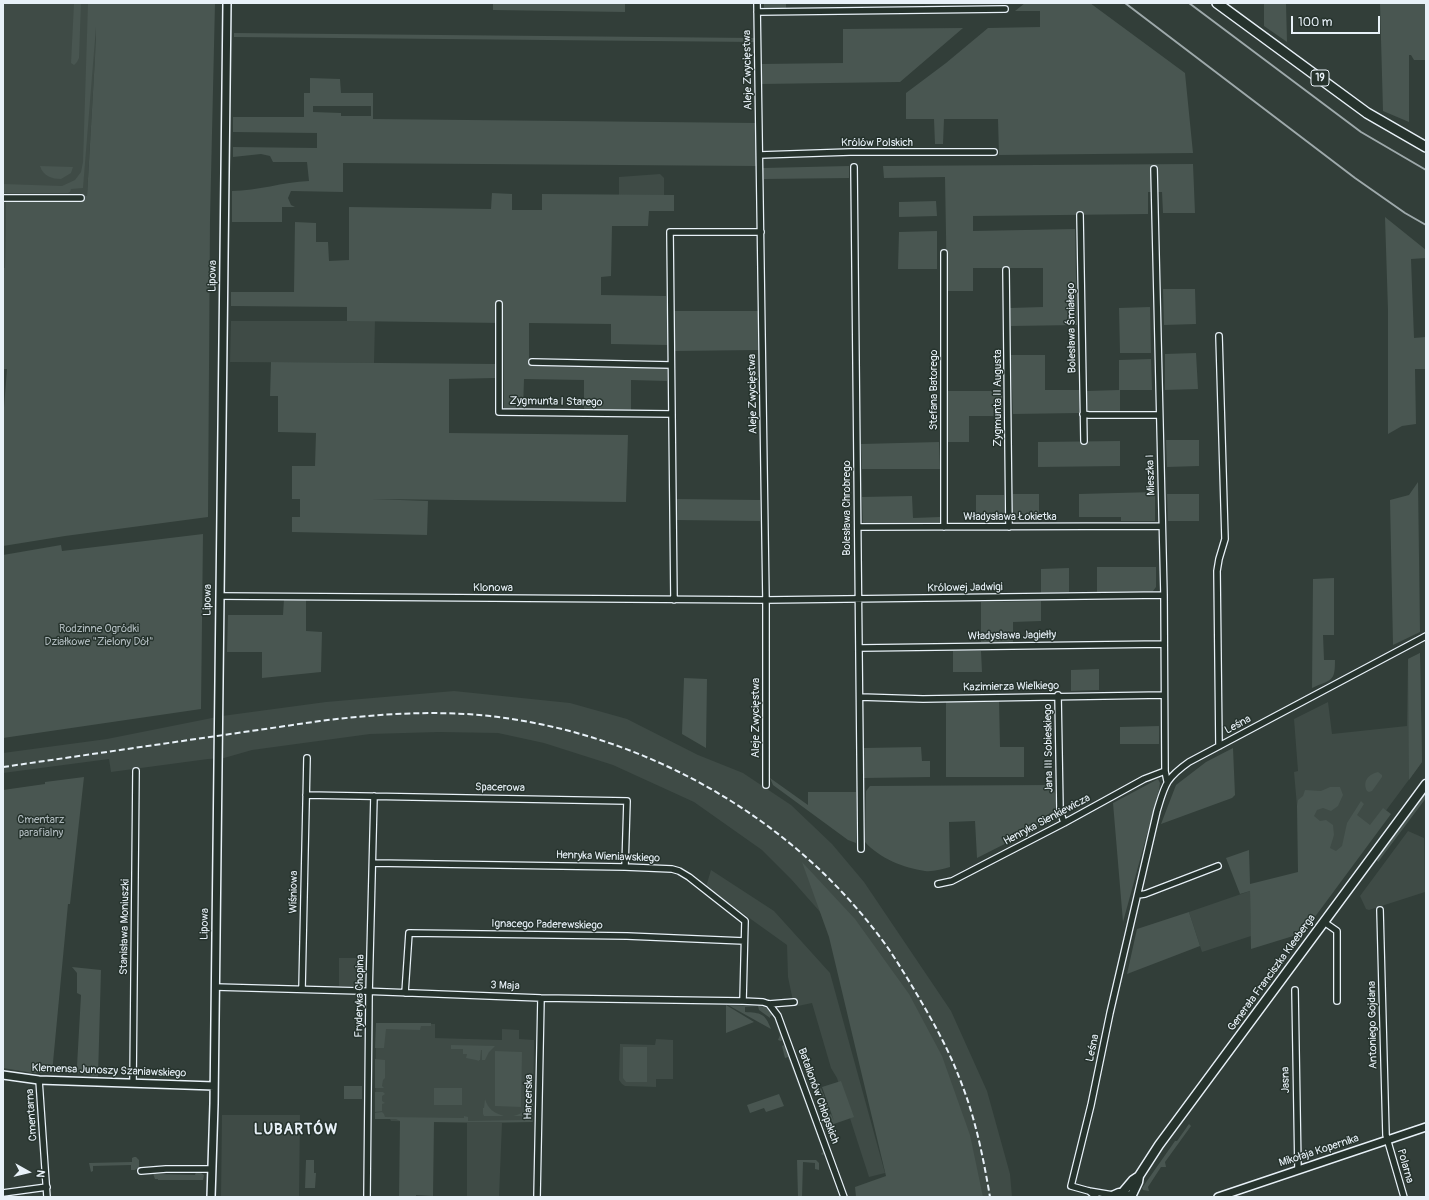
<!DOCTYPE html>
<meta charset="utf-8">
<style>
body{margin:0}
#map{position:relative;width:1429px;height:1200px;overflow:hidden;background:#323e39;font-family:Pangolin,sans-serif}
canvas{display:block}
.frame{position:absolute;inset:0;border:4px solid #e8f1f8;pointer-events:none}
.north{position:absolute;left:8px;top:1152px;width:40px;height:40px;-webkit-text-stroke:3px #26332d;paint-order:stroke;rotate:98deg;font-size:11px;font-weight:700;line-height:16px;text-align:center;color:#e8f1f8}
.north::after{content:'';display:block;margin:auto;width:14px;height:18px;background:#e8f1f8;clip-path:polygon(50% 0,100% 100%,50% 72%,0 100%)}
.scale{position:absolute;left:1291px;top:16px;width:89px;height:18px;box-sizing:border-box;border:2px solid #e8f1f8;border-top:0;padding-left:5px;font-size:12px;line-height:14px;white-space:nowrap;color:#e8f1f8;-webkit-text-stroke:3px #26332d;paint-order:stroke}
</style>
<div id="map">
<canvas width="1429" height="1200"></canvas>
<div class="frame"></div>
<div class="north">N</div>
<div class="scale">100 m</div>
</div>
<script>
const g = document.querySelector('canvas').getContext('2d');
g.lineJoin = 'round';
function fillPath(path, color) {
  g.fillStyle = color;
  g.fill(path, 'evenodd');
}
function stroke(path, color, width, dash) {
  g.strokeStyle = color;
  g.lineWidth = width;
  g.lineCap = dash ? 'butt' : 'round';
  g.setLineDash(dash || []);
  g.stroke(path);
}
function drawText(font, color, halo, rows, align = 'center') {
  g.font = font + ' Pangolin,sans-serif';
  g.lineWidth = 3;
  g.setLineDash([]);
  g.textBaseline = 'middle';
  g.strokeStyle = halo;
  g.fillStyle = color;
  for (const [text, x, y, turn = 0] of rows) {
    g.save();
    g.translate(x, y);
    g.rotate((+turn || 0) * Math.PI / 180);
    g.textAlign = isNaN(turn) ? turn : align;
    if (halo) g.strokeText(text, 0, 0);
    g.fillText(text, 0, 0);
    g.restore();
  }
}
const built = new Path2D(`
 M3,3H96L95,57L87,196L6,195L5,268H3Z
 M660,174L664,178V195H619V177Z
 M231,321H375L374,363L230,362Z
 M1420,653L1422,762L1339,874L1297,806L1294,772L1298,771L1294,719L1328,702L1332,734L1407,726L1408,659Z
 M454,691L570,703L627,719L698,755L743,773L791,805L832,844L864,882L951,1011L987,1091L1010,1174L1012,1197H967L860,957L791,879L762,850L694,802L613,765L544,743L498,733L439,732L370,734L252,750L224,758L208,759L111,772L109,759L3,773V753L107,739L222,716L326,702Z
 M1408,831L1424,838L1425,892L1369,910L1366,909L1360,896Z
 M711,870L774,911L830,973L885,1173L869,1177L837,1078L831,1068L812,1003L798,1006L793,1001L788,977L787,945L706,887Z
 M1250,891L1251,936L1202,952L1189,912Z
 M339,958H366V982L362,986H339Z
 M376,1023L435,1024V1038L502,1040V1029L519,1030V1039L534,1040L533,1122L502,1123L499,1197H467V1123L391,1121L390,1119H375Z
 M656,1039L673,1040V1079H656V1087L625,1086L622,1084L619,1080L620,1044L655,1045Z
 M222,1115H300L299,1197H221Z`);
const green = new Path2D(`
 M74,3H81L79,58L77,62L74,65L71,63Z
 M88,3H215L210,220L208,517L65,536L3,546V420L7,369H3V268H5L6,195L87,196L95,57L96,27L83,188L71,189L70,192L68,193H3V184L62,186L75,180L81,172L83,162Z
 M493,3H625V12L493,10Z
 M764,3H786V9L764,10Z
 M1025,3H1090L1185,73L1193,153L999,155L998,119H944L943,144H935L934,119H906V93L946,63L988,28L1040,27V11H1015Z
 M1264,3H1286L1287,42L1264,26Z
 M1380,3H1426V60H1414L1411,55H1407H1409V122L1383,111Z
 M963,28L900,82L761,84V64L843,63V29Z
 M234,33L754,38L755,42L234,37Z
 M310,78L340,79L341,93H373V119L756,123L757,166L343,163V192L291,191L288,198L291,205L295,207H282V222H232V191C258,191 282,182 309,181L307,162H273L270,156L261,154L233,157V147L317,148V133L233,132V117H304V93H310ZM313,106H371V116H341V113L313,112Z
 M1193,164L1195,213H1163L1162,192H1148V214L973,216V231L1075,229L1077,325L1011,326L1010,308L1043,307V268H973V291H947L945,177L884,178L883,166Z
 M40,166L73,167L71,173L61,179C52,179 43,176 40,166Z
 M849,166V178L764,179L763,168Z
 M492,193L512,194V210H542V194L674,195V211H649L648,226H612L611,276L601,277V295L666,296L667,310V345L611,344V324L529,323V365L665,368L667,369V381L631,380V410H584V380L524,379L523,410H504L503,323L347,321V307L231,306V292H294L295,222L316,223V242H328L329,261L349,260V207L491,209Z
 M936,201L937,216L899,217V202Z
 M1385,217L1426,250V258L1411,259L1414,338L1426,337V369H1415L1416,424L1402,426L1388,434V310Z
 M937,231V269H898L899,232Z
 M1163,289H1195L1196,324L1164,325Z
 M1150,307L1151,353H1120L1119,308Z
 M674,311H758L759,350L674,351Z
 M1196,353L1198,389L1165,390V354Z
 M1011,355H1045V390H1079V413L1013,414Z
 M1151,359L1152,390H1120V411H1087V391L1119,390V360Z
 M271,362L495,364V378L449,379V433L628,435L626,502L372,499L428,501L427,535L292,532V517H300V499H292V466H315L316,433L278,432V396H270Z
 M948,391H1002V416H969V442H948Z
 M1166,440H1199V466L1167,467Z
 M1120,441V466L1038,467V442Z
 M939,442L940,469H862L861,444Z
 M1418,482L1420,632L1393,645L1390,500L1409,495Z
 M1155,492V521H1121V517H1079V494Z
 M1013,494H1039V517H1013Z
 M1167,494H1199V521H1168Z
 M976,495H1004L1005,518H976Z
 M912,496L913,518L940,517V522L863,523L862,497Z
 M676,499L760,500V521L676,520Z
 M203,534L201,709L3,738V555L61,545L62,551Z
 M1097,567H1156V587L1153,591L1097,592Z
 M1069,568V592L1041,593V569Z
 M1334,578V635H1323L1324,660H1335C1335,682 1332,679 1312,688L1313,579Z
 M284,599H306V631L322,632L321,672L262,678V652H227L228,615H283Z
 M1041,601V621L1013,622V642H981V602Z
 M953,651H981L982,672H953Z
 M1420,653L1422,762L1409,780L1408,659Z
 M1099,669V690L1071,691V670Z
 M684,678L707,679L706,748L682,734Z
 M999,700L1000,747H1024V777H946V701Z
 M1159,726V744H1120V727Z
 M921,747L922,761H930V777L864,778V748Z
 M1233,748L1235,795L1232,798L1161,824L1176,785L1206,762Z
 M1378,772L1382,775V777L1372,791L1369,792L1367,791C1362,781 1369,774 1378,772Z
 M84,777L70,904H68L52,1073H33L3,1068V790L45,784V782Z
 M770,778L808,805V792H856V843L848,840L773,785Z
 M1158,779L1160,783L1159,790L1123,922L1113,803Z
 M1051,785C1058,792 1057,811 1052,820L977,858L975,821L949,822L950,867C942,869 933,872 925,871C904,868 879,858 865,842L866,791L870,786Z
 M1330,787H1340L1343,795L1338,806L1331,811L1323,808L1317,810L1314,816L1320,821L1326,820L1333,825L1334,835L1330,848L1336,851L1342,846L1347,823L1361,801L1364,804L1357,815L1370,825L1383,808L1391,814L1303,933L1251,949L1250,891L1240,894L1226,858L1249,850L1250,884L1298,872L1297,806L1298,800L1303,796L1305,790L1321,791Z
 M1426,789V798L1378,862L1376,858L1417,801H1419Z
 M802,862L855,919L909,994L942,1056L970,1135L983,1197H856L855,1187L886,1176L829,937Z
 M1189,912L1200,946L1127,974L1137,929Z
 M72,967L101,970L98,1077L72,1072L77,1066L81,995L77,993V973Z
 M726,1005L754,1022L726,1033Z
 M728,1005L757,1006L745,1007V1012C761,1013 765,1013 771,1029Z
 M758,1006C774,1005 778,1024 782,1036L783,1039L781,1041L778,1040L780,1035L773,1015L770,1016V1018L759,1010Z
 M376,1023H431V1026H421L420,1030L386,1029L384,1048H375Z
 M451,1045L495,1046L489,1052L485,1060H482V1050H481L480,1060H479V1061L476,1060L466,1058L467,1054H463V1049H451Z
 M784,1045L787,1047L825,1153L823,1155L821,1154L823,1152L788,1057L785,1058L782,1046Z
 M623,1047H647V1082H626L623,1078Z
 M495,1051L522,1052L521,1107L495,1106Z
 M375,1059L385,1060V1078L383,1080L382,1086L384,1088H375Z
 M841,1081L854,1117L831,1125L818,1089L821,1088L825,1098L824,1099V1101L826,1100L830,1111L828,1112L829,1115L831,1114L834,1121L822,1087Z
 M344,1086H362V1099H344Z
 M434,1088H462V1105H434Z
 M375,1092H383L385,1094L382,1096V1101L385,1103L382,1104V1111L375,1112Z
 M779,1094L784,1106L766,1112L764,1108L750,1113L747,1105Z
 M533,1096V1112L524,1116H513C524,1114 530,1106 533,1096Z
 M485,1099C488,1109 494,1113 504,1116H484L483,1114V1108H484Z
 M382,1112L384,1114L385,1117L464,1118V1116L468,1117V1121L524,1120L528,1119L533,1122H434L433,1196L416,1195V1197H399L400,1121L396,1119H375V1113Z
 M1189,1124L1191,1126L1165,1162L1166,1167H1161L1148,1187L1149,1191L1143,1190L1142,1188L1175,1141H1177Z
 M134,1157H136L139,1160V1167L135,1170H131V1165L93,1166V1171L91,1172L89,1163L132,1162V1158Z
 M306,1160H314V1173H316L315,1188H305Z
 M797,1160H816L819,1163V1170L815,1169V1163L803,1162L802,1197H798Z
 M156,1170V1174L195,1175L196,1172L198,1171L204,1175L203,1180H158V1179H155L152,1171Z`);
const stream = new Path2D(`
 M1125,3L1355,178L1405,213L1426,225
 M1189,3L1361,132L1426,170`);
const minor = new Path2D(`
 M757,3L766,600V785
 M757,12L1005,9
 M760,155L850,152H994
 M854,167L861,849
 M1154,169L1164,595L1165,771L1167,781
 M3,198H81
 M1080,215L1084,441
 M944,253V527
 M1006,270L1009,527
 M499,304V412L672,414
 M1219,336L1225,539L1219,559L1217,571L1219,746
 M532,362L671,365
 M1083,414L1089,415H1159
 M858,527L1162,526
 M220,596L766,600L1164,595
 M674,600L670,232H761
 M860,648L1164,644
 M1058,695L1060,810L1064,823
 M860,697L923,699L1164,695
 M306,795L627,801L625,867
 M373,863L625,867L672,869L679,871L689,877L745,921L743,1001
 M938,884L952,881L1064,823L1144,779L1165,771
 M1138,895L1145,894L1218,866
 M1380,910L1386,1135L1404,1197
 M1324,922L1337,931V1001
 M215,987L361,991L541,998L743,1001L763,1002L769,1004L794,1002
 M302,989L307,758
 M1295,990L1298,1170
 M405,993L409,933L627,936L744,941
 M769,1004L778,1016L844,1197
 M39,1080L47,1197
 M133,1083L136,771
 M141,1171L166,1169H212
 M1089,1191L1096,1197
 M3,1193L47,1187
 M1113,1195L1089,1191L1071,1186L1091,1105L1110,1013L1157,811C1165,785 1165,779 1189,762L1426,636
 M367,1197L369,995L374,796
 M537,1197L541,998`);
const tertiary = new Path2D(`
 M3,1075L39,1080L214,1086
 M211,1197L214,1104L227,3
 M1218,1197L1426,1127`);
const secondary = new Path2D(`
 M1122,1193L1133,1180L1139,1176
 M1110,1197L1119,1193L1127,1195
 M1131,1197L1138,1182L1139,1176L1159,1145L1426,784`);
const trunk = new Path2D(`
 M1217,3L1367,113L1426,147`);
const rail = new Path2D(`
 M3,767L320,721C377,714 433,710 490,716C647,734 796,819 888,948C900,966 911,984 922,1003C936,1027 949,1051 959,1077C975,1116 983,1156 990,1197`);
const shields = [
 [1320,78,18]
];
const shieldNames = [
 ["19",1320,78]
];
const streetNames = [
 ["Aleje Zwycięstwa",748,70,-91],
 ["Królów Polskich",877,143],
 ["Lipowa",213,276,-89],
 ["Bolesława Śmiałego",1072,328,-91],
 ["Stefana Batorego",934,390,-90],
 ["Aleje Zwycięstwa",753,394,-91],
 ["Zygmunta II Augusta",998,398,-90],
 ["Zygmunta I Starego",556,402,1],
 ["Mieszka I",1151,475,-92],
 ["Bolesława Chrobrego",847,508,-90],
 ["Władysława Łokietka",1010,517],
 ["Klonowa",493,588],
 ["Królowej Jadwigi",965,588,-1],
 ["Lipowa",208,600,-89],
 ["Władysława Jagiełły",1012,636,-1],
 ["Kazimierza Wielkiego",1011,687,-1],
 ["Aleje Zwycięstwa",756,718,-90],
 ["Leśna",1238,725,-28],
 ["Jana III Sobieskiego",1049,748,-91],
 ["Spacerowa",500,788,1],
 ["Henryka Sienkiewicza",1047,820,-28],
 ["Henryka Wieniawskiego",608,857,2],
 ["Wiśniowa",294,892,-89],
 ["Lipowa",205,924,-89],
 ["Ignacego Paderewskiego",547,925,1],
 ["Stanisława Moniuszki",125,927,-89],
 ["Generała Franciszka Kleeberga",1272,973,-54],
 ["3 Maja",505,986,2],
 ["Fryderyka Chopina",360,996,-89],
 ["Antoniego Gojdana",1373,1025,-91],
 ["Leśna",1093,1048,-78],
 ["Klemensa Junoszy Szaniawskiego",109,1071,2],
 ["Jasna",1286,1080,-91],
 ["Batalionów Chłopskich",818,1096,70],
 ["Harcerska",529,1097,-89],
 ["Cmentarna",32,1115,-94],
 ["Mikołaja Kopernika",1319,1151,-18],
 ["Polarna",1405,1166,74]
];
const parkNames = [
 ["Rodzinne Ogródki",99,629],
 ["Działkowe \"Zielony Dół\"",99,642],
 ["Cmentarz",41,820],
 ["parafialny",41,833]
];
const districtNames = [
 ["LUBARTÓW",296,1130]
];
fillPath(built, '#3f4b46');
fillPath(green, '#495651');
stroke(stream, '#9ea9ab', 2);
stroke(minor, '#e8f1f8', 8);
stroke(tertiary, '#e8f1f8', 10);
stroke(secondary, '#e8f1f8', 11);
stroke(trunk, '#e8f1f8', 12);
stroke(minor, '#26332d', 5.5);
stroke(tertiary, '#26332d', 7);
stroke(secondary, '#26332d', 8);
stroke(trunk, '#26332d', 9);
stroke(rail, '#e8f1f8', 2, [6, 3]);
for (const [x, y, w] of shields) {
  const box = new Path2D();
  box.roundRect(x - w / 2, y - 8, w, 16, 3);
  g.fillStyle = '#26332d';
  g.fill(box);
  stroke(box, '#e8f1f8', 1);
}
drawText('bold 10px', '#e8f1f8', null, shieldNames);
drawText('11px', '#e8f1f8', '#26332d', streetNames);
drawText('11px', '#b0bbbe', '#26332d', parkNames);
g.letterSpacing = '1px';
drawText('bold 15px', '#e8f1f8', '#26332d', districtNames);
g.letterSpacing = '0px';
</script>
